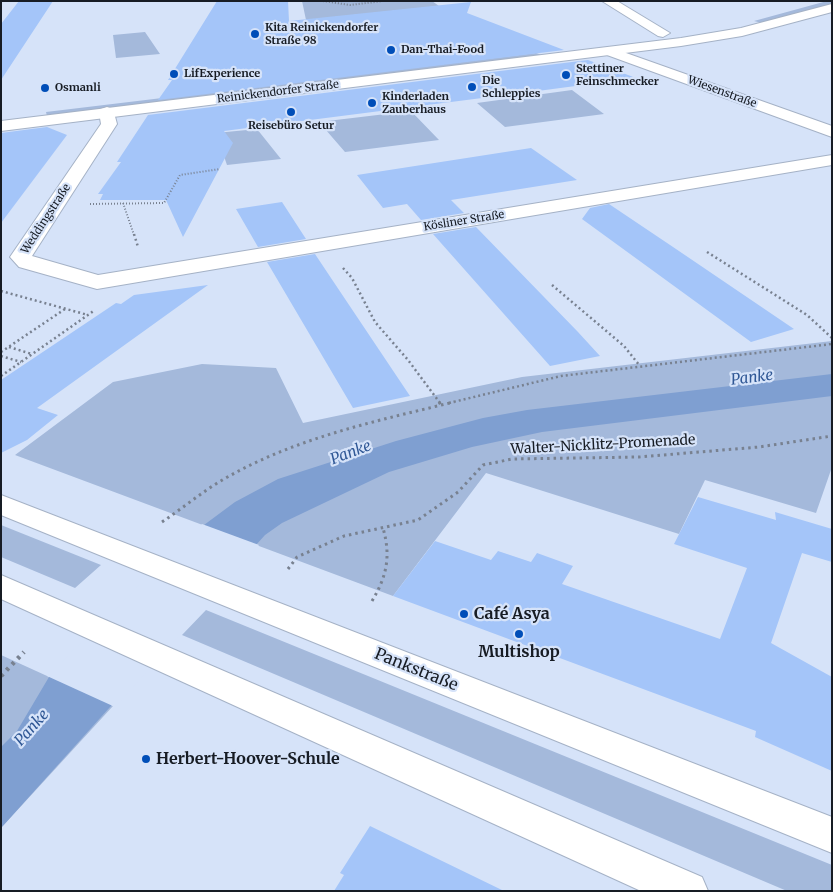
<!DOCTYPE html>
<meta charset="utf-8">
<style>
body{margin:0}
#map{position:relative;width:833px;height:892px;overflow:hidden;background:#d6e3f9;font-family:Merriweather,serif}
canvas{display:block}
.frame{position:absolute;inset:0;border:2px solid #171c24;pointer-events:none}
</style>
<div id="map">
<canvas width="833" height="892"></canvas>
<div class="frame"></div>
</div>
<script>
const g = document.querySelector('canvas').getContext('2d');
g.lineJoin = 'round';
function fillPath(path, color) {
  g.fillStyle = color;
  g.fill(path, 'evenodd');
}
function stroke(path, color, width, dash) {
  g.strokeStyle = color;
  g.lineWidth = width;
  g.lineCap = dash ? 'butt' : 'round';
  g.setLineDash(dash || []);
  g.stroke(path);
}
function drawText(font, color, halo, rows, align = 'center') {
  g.font = font + ' Merriweather,serif';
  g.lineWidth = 4.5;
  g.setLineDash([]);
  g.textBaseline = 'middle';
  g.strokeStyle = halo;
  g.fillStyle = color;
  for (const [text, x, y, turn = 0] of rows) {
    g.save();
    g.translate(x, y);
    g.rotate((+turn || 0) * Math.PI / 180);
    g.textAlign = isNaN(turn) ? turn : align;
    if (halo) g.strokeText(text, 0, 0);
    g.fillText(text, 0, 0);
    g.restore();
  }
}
const green = new Path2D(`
 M302,1H432L439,6L306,20Z
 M827,1H832V4L762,23L754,21Z
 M145,32L160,54L116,58L113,35Z
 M536,53L542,55L47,116L46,112Z
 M572,90L604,114L505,127L477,103Z
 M411,111L439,140L345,152L319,122Z
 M257,129L281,159L227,165L216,133Z
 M832,341V467L816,513L705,480L679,534L486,473L393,596L15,455L113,382L202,364L276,368L303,423L522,377Z
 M1,525L101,565L75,588L1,557Z
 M206,610L832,865V891H787L182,635Z
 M1,655L113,706L1,828Z`);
const water = new Path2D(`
 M832,374V396L542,432L472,447L389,472L282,523L265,535L1,828V747L17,731L49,677L204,525L235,502L278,479L396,441L483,418L527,410Z`);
const pier = new Path2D(`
 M202,524L259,545L115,707L47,676Z`);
const building = new Path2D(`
 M19,1H53L1,80V24Z
 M217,1H288L289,21L471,2L467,13L564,50L158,100L172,80H168Z
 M588,60L636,78L515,94L498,85L490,97L224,131L233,143L183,237L166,200H100L103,194H98L121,162H117L148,115Z
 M47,127L67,135L1,223V133Z
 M531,148L577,180L451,200L464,213L421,220L407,204L383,208L357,175Z
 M282,202L306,239L258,247L236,209Z
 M609,204L676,249L794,329L751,342L582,219L590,208Z
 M476,227L578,332L600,356L550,366L433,234Z
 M315,254L333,281L410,396L353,408L267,262Z
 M208,285L37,408L58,415L27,440L1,453V380L116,303L121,304L134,295Z
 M698,497L776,520L775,512L832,529V562L802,553L771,643L832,677V771L755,737L756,731L393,596L435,541L491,560L498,551L531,562L537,553L573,566L562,584L720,639L747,568L674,544Z
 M370,826L504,891H334L344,875L340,873Z`);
const pathFar3 = new Path2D(`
 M323,1L350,5L383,1
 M123,203L134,235
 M90,204L164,203L180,175L220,169`);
const pathFar2 = new Path2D(`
 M134,234L138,247
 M707,252L807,315L832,338
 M343,268L352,278L375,322L408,360L440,403
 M552,285L624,346L640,366
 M1,291L88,315
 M9,347L32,354
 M1,352L65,309
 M1,356L21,362
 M1,376L95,310
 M449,403L561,376L832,344`);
const pathFar1 = new Path2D(`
 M439,402L441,405
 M162,522C183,508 203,491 224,479C295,438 376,421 454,402
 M288,569L297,557L344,536L418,520L458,492L483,465L512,459L639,457L759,447L832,436
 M372,601C387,576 391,556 383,528`);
const path = new Path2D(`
 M1,676L24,652`);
const minor = new Path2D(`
 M602,1H617L670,33L663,37L658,36Z
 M612,48L832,126V137L607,55L605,52L607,49Z
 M107,107L113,109L117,124L32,256L98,275L832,155V165L97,289L19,267L10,257L101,124L99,112L101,109Z`);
const secondary = new Path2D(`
 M1,495L832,817V853L1,515Z
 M1,575L702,877L708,891H641L1,599Z`);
const primary = new Path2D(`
 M832,4V12L742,36L681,46L1,131V121L681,38L741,28Z`);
const markers = [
 [255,34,5,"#004eb8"],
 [391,50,5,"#004eb8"],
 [174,74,5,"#004eb8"],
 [566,75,5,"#004eb8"],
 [472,87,5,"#004eb8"],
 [45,88,5,"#004eb8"],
 [372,103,5,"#004eb8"],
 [291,112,5,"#004eb8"],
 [464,614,5,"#004eb8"],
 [519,634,5,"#004eb8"],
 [146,759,5,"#004eb8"]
];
const farPoinames = [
 ["Kita Reinickendorfer",265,28],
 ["Straße 98",265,41],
 ["Dan-Thai-Food",401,50],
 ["Stettiner",576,69],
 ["Feinschmecker",576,82],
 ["LifExperience",184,74],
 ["Die",482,81],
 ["Schleppies",482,94],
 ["Osmanli",55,88],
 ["Kinderladen",382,97],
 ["Zauberhaus",382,110],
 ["Reisebüro Setur",291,126,"center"]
];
const farStreetnames = [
 ["Reinickendorfer Straße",278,92,-7],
 ["Wiesenstraße",722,92,20],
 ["Weddingstraße",46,219,-57],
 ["Kösliner Straße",464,221,-9]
];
const streetNames = [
 ["Walter-Nicklitz-Promenade",603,445,-3]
];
const waterNames = [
 ["Panke",752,378,-7],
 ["Panke",351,453,-21],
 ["Panke",32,728,-48]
];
const nearPoinames = [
 ["Café Asya",474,614],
 ["Multishop",519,652,"center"],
 ["Herbert-Hoover-Schule",156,759]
];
const nearStreetnames = [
 ["Pankstraße",416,670,22]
];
fillPath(green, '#a4b9db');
fillPath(water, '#7f9fd1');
fillPath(pier, '#d6e3f9');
fillPath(building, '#a4c5f9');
stroke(minor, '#a5b2c6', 2);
stroke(secondary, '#a5b2c6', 2);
stroke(primary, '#a5b2c6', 2);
stroke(pathFar3, '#788190', 2, [1, 2]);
stroke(pathFar2, '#788190', 2.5, [2, 3]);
stroke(pathFar1, '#788190', 3, [2.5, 4]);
stroke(path, '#788190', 4.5, [3, 5]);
fillPath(minor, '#fff');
fillPath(secondary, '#fff');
fillPath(primary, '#fff');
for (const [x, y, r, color] of markers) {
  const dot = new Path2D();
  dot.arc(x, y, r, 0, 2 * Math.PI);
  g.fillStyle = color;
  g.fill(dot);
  stroke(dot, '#d6e3f9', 2);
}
drawText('bold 11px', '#171c24', '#d6e3f9', farPoinames, 'left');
drawText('11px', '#171c24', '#d6e3f9', farStreetnames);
drawText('14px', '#171c24', '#d6e3f9', streetNames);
drawText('italic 15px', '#2f5795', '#d6e3f9', waterNames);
drawText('bold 16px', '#171c24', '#d6e3f9', nearPoinames, 'left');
drawText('16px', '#171c24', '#d6e3f9', nearStreetnames);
</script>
